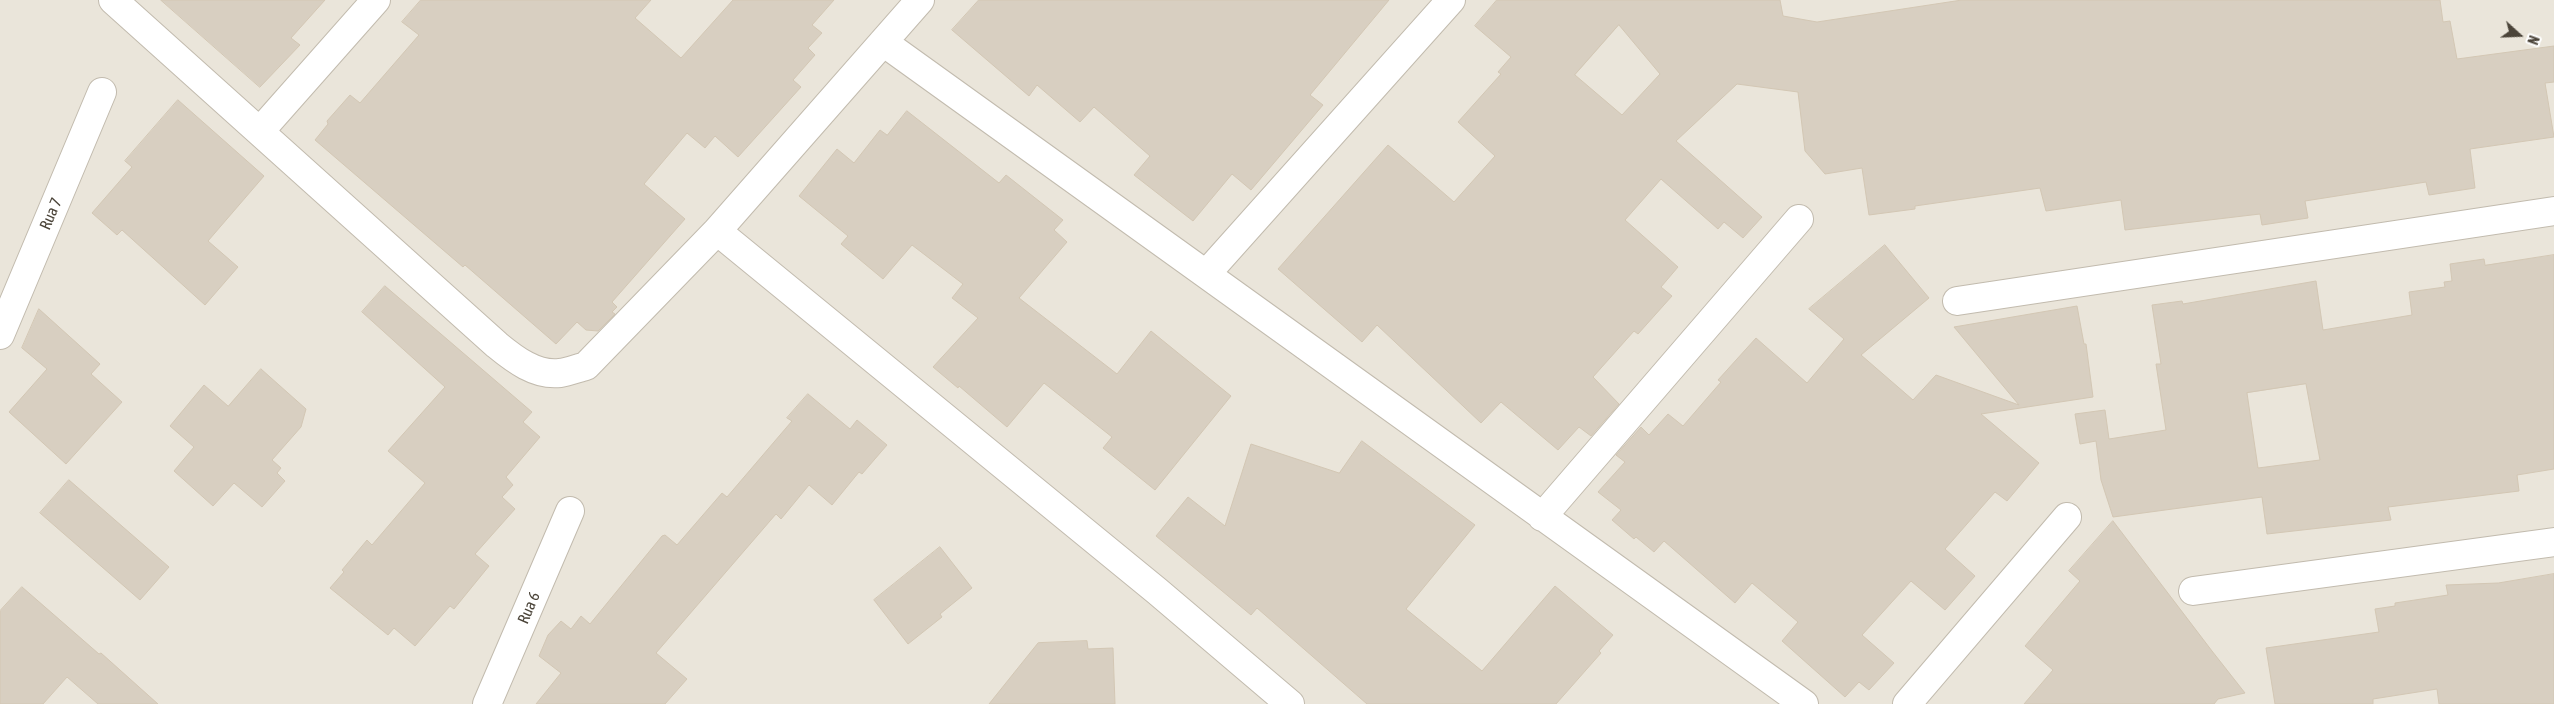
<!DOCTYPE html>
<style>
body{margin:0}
#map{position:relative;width:2554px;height:704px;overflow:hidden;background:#f6f3ec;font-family:"Asap Condensed",sans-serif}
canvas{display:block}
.north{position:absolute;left:2494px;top:10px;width:50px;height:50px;-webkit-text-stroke:4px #fff;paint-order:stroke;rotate:110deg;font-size:14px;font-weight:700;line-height:20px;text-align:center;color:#4b4439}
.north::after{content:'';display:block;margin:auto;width:18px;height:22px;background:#4b4439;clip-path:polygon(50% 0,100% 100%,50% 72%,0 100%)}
</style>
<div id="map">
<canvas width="2554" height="704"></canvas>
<div class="north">N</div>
</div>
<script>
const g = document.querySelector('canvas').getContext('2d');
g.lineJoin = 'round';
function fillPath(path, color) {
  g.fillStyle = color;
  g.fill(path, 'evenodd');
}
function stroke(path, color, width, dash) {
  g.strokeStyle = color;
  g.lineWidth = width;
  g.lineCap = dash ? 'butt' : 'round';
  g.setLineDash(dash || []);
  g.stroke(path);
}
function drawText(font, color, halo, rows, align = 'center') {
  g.font = font + ' "Asap Condensed",sans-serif';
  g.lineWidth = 4;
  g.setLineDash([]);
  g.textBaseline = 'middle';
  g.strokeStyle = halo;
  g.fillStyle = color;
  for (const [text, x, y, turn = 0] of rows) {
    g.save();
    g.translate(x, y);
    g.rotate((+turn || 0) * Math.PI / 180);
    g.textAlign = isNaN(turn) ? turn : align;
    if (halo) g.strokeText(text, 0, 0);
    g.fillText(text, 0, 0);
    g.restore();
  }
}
const residential = new Path2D(`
 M0,0H2554V704H0Z`);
const building = new Path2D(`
 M161,0H325L291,38L300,45L260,87Z
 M421,0H651L635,18L681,58L733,0H834L812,25L822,33L808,48L815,55L793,80L801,87L738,157L715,136L705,148L687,133L644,184L685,219L612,302L617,307L612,312L615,314L598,331L586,330L577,322L556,344L465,265L463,267L315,140L328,124L327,121L350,95L360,103L419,35L402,22Z
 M979,0H1389L1310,95L1323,105L1251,190L1232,174L1193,221L1134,175L1150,156L1094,107L1080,122L1037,85L1029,96L952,30Z
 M1497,0H1780L1783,16L1817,22L1962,0H2440L2443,22L2450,21L2457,59L2554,46V82L2545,83L2554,137L2470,149L2475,188L2429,195L2426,182L2305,201L2308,218L2262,225L2260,214L2125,230L2121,200L2046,211L2040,188L1915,206V209L1869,215L1862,168L1825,174L1805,151L1798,92L1737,84L1676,141L1762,217L1743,238L1724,222L1718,229L1661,179L1625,220L1678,267L1661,287L1672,296L1638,334L1634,331L1593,377L1619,404L1591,436L1579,427L1558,450L1501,402L1481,423L1377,325L1362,342L1278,269L1388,145L1454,202L1495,156L1458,122L1501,74L1498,72L1511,57L1475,26ZM1619,25L1660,74L1622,115L1575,75Z
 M178,100L264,176L208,241L238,267L205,305L122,230L117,235L92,213L132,167L125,161Z
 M907,111L999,183L1006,175L1063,220L1054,230L1067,242L1019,298L1117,374L1151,331L1231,396L1155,490L1103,448L1112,437L1044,383L1007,427L959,386L958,388L933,367L978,318L952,298L963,284L912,245L883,279L841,244L848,236L799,196L837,149L854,163L880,130L887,135Z
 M1885,245L1929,298L1861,355L1913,400L1936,375L2019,405L1954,327L2077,306L2084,344H2086L2093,397L1981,414L2039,463L2007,501L1995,492L1945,549L1975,576L1945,610L1911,581L1862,635L1894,663L1869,690L1859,682L1845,697L1782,641L1798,622L1752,583L1735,603L1664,541L1654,552L1636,537L1634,539L1612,520L1621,510L1598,492L1625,462L1616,455L1641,427L1649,435L1668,414L1683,426L1721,382L1718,380L1756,338L1807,383L1844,339L1809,309Z
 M2554,255V469L2517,475L2519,491L2388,507L2391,520L2267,534L2262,497L2113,517L2101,480L2096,441L2080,444L2075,414L2105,410L2109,439L2166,430L2156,364H2161L2152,305L2182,301L2183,304L2316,281L2323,330L2412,315L2409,292L2445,287L2444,282L2452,281L2450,264L2484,259L2485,265ZM2306,384L2320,460L2258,468L2247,393Z
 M385,286L532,412L523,422L540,437L506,477L513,485L502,497L515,509L475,554L489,566L454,609L450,606L415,646L394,628L388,635L330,588L344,572L342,570L367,540L372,545L425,483L388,451L445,387L362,312Z
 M39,309L100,364L91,374L122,402L66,464L9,412L47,369L22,348Z
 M261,369L306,409L301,427L272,460L281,468L277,473L285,481L262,507L234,483L213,506L174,471L194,447L170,426L204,385L228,406Z
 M808,394L850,429L857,420L887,445L862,474L859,472L832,505L809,485L781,519L776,514L656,653L687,679L665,704H536L561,673L539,656L548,635L561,621L571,629L581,616L590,624L662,536L665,535L677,545L722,493L727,497L792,421L787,418Z
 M1362,441L1475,525L1406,609L1482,671L1555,586L1613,635L1599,651L1601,653L1556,704H1367L1257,608L1251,615L1156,536L1188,497L1225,526L1251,444L1339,473Z
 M69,480L169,567L140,600L40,513Z
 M2113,521L2212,651L2245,693L2218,699L2214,704H2024L2053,670L2025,646L2080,581L2069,571Z
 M940,547L972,588L940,614L942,617L908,644L874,600Z
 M2554,574V704H2439L2437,689L2373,699V704H2275L2266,648L2379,632L2375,609L2395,606V603L2448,595L2446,585L2498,583Z
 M22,587L99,654L101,653L158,704H98L67,677L43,704H0V611Z
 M1087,641L1088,649L1113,648L1115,704H989L1038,643Z`);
const street = new Path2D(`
 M113,0L497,345C514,359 536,376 560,373C568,372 578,368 586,366L717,231L920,0
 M883,42L1804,704
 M261,130L376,0
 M717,231L1157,591L1290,704
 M1207,273L1451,0
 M1957,301L2554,211
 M0,335L102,92
 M1542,517L1799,219
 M2193,591L2554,542
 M487,704L570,511
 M1907,704L2067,517`);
const streetNames = [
 ["Rua 7",51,214,-67],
 ["Rua 6",529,608,-67]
];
fillPath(residential, '#eae5da');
fillPath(building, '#d8cfc1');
stroke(building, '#d3c7b4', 1);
stroke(street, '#c2bbae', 30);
stroke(street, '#fff', 28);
drawText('16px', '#4b4439', '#fff', streetNames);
</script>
